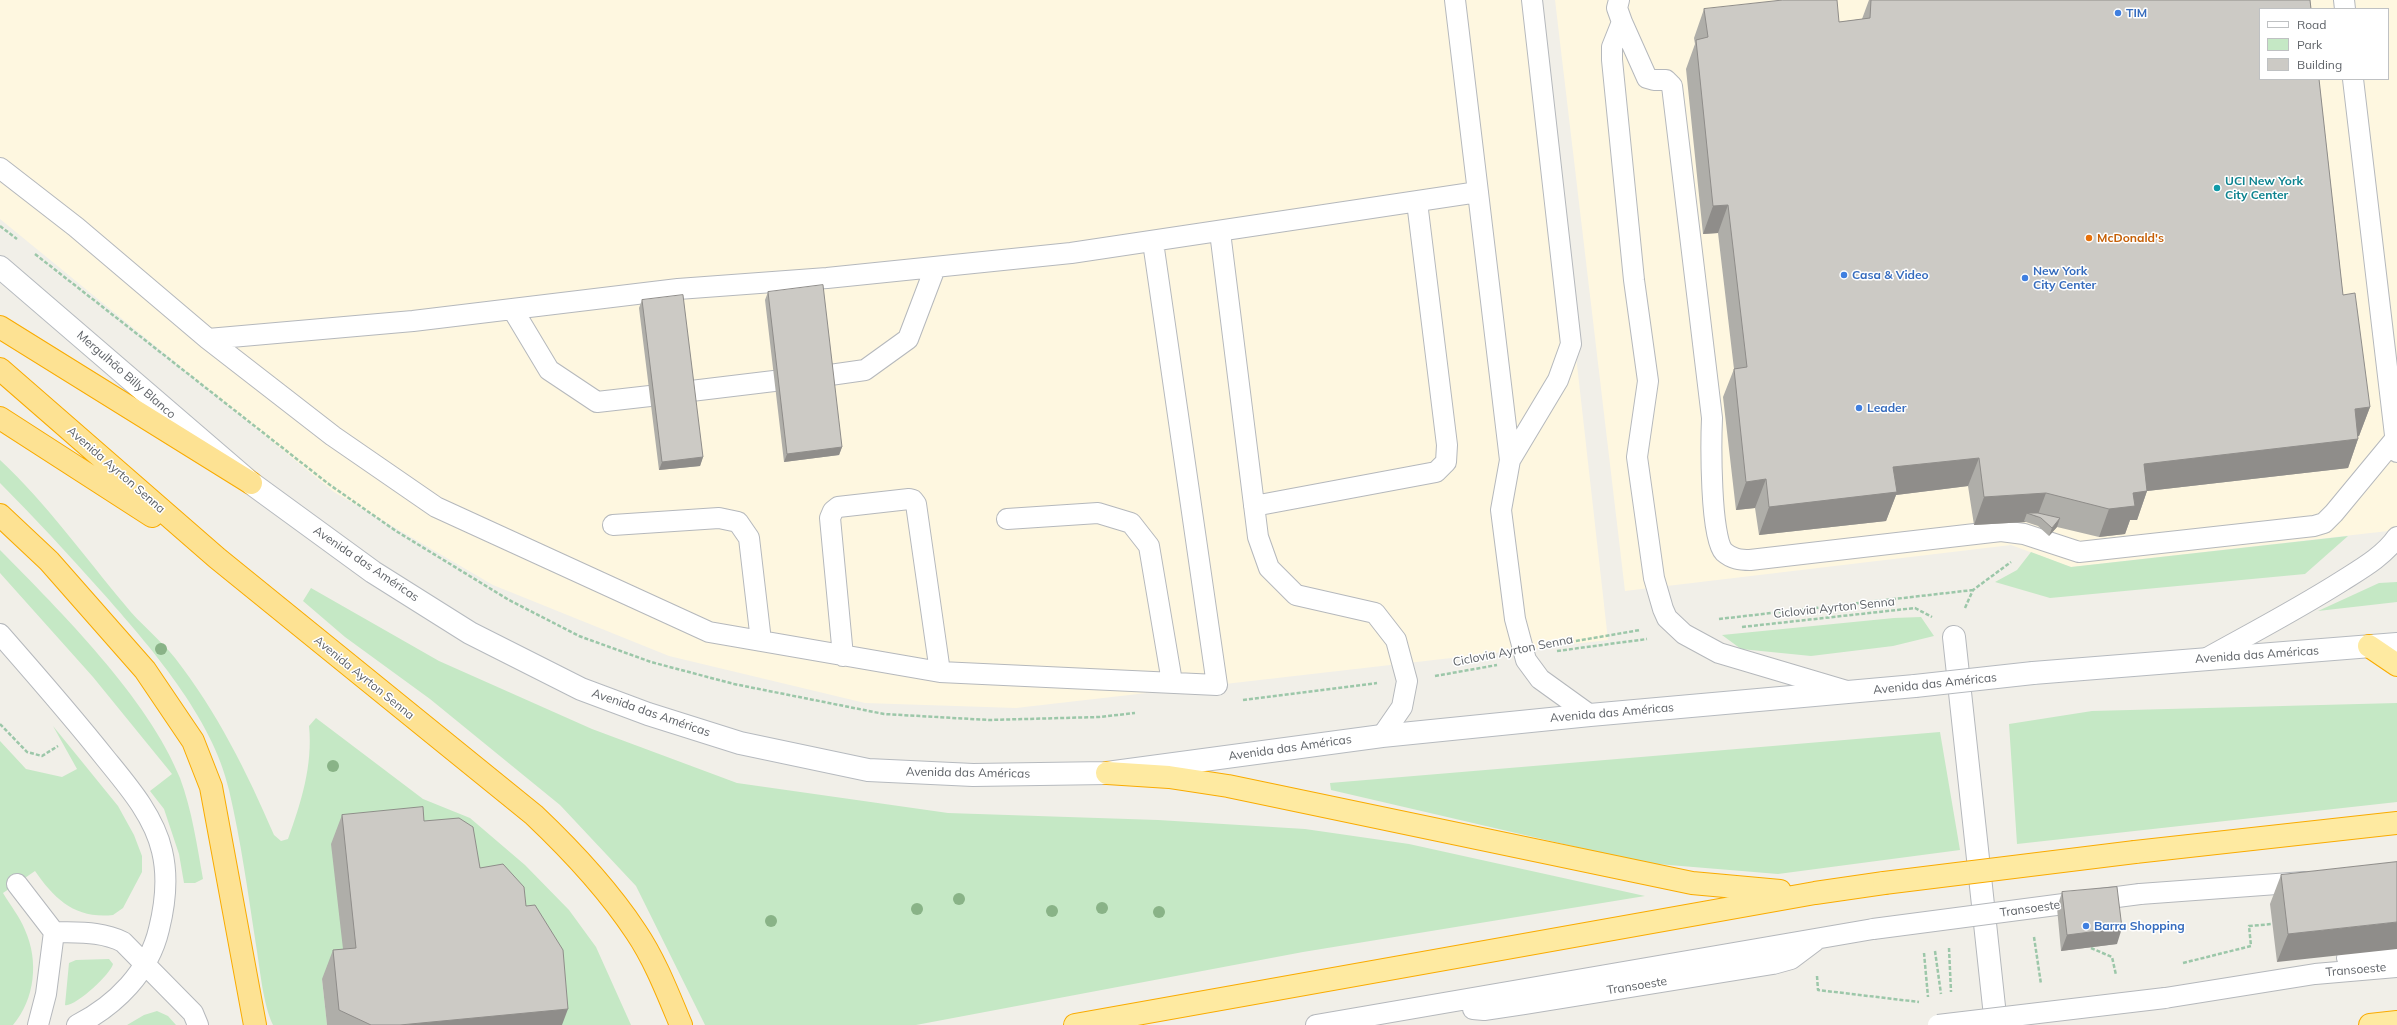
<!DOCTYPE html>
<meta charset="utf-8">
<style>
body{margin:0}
#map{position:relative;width:2397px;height:1025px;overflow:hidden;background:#f1efe8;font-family:Mulish,sans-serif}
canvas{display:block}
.legend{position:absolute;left:2259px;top:8px;width:130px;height:72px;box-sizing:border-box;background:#fff;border:1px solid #bfc1c3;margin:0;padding:5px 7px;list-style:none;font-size:12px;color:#5f6368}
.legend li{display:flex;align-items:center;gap:8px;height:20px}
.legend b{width:20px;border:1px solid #bfc1c3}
</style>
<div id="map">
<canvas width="2397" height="1025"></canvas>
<ul class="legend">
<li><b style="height:5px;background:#fff"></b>Road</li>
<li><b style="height:11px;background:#c5e8c5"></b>Park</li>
<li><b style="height:11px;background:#cccac5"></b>Building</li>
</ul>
</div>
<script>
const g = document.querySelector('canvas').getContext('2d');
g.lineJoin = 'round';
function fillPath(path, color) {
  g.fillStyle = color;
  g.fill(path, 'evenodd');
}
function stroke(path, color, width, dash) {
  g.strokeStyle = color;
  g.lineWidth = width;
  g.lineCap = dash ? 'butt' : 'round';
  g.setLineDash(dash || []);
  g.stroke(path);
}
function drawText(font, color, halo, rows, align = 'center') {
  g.font = font + ' Mulish,sans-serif';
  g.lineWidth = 3;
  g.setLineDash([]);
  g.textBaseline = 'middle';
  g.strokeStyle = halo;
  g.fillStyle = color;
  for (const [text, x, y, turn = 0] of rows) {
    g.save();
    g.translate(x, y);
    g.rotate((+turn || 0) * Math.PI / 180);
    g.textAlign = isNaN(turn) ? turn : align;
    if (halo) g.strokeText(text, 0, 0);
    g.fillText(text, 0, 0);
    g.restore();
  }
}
const commercial = new Path2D(`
 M0,0H1536L1608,640L1016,708L865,703L669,656L493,585L334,492L0,219Z
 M1555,0H2397V530L2071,567L2011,545L1625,591ZM2260,9H2388V79H2260Z`);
const green = new Path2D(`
 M0,460C47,504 84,556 125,605C140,624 160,639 175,658C217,712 247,772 274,835L281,841L288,839C301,803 313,765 309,726L316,718L423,799L470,818L525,865L569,910L596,947L631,1025H557L346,976L322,979L327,1025H273C263,1004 260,969 256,945C248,893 241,841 229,790C213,718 149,645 101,591C68,554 35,518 0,483Z
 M2348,536L2305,574L2050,598L1995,582L2017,570L2031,552L2071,567Z
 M0,550C60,611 148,698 180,778C192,810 197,846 203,879L195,883H184L179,854L164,809L150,791L172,774L93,677L0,573Z
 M2397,582V602L2318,611L2379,583Z
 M311,588L439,661L592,729L737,783L948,813L1158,820L1305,829L1409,844L1645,896L1303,952L916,1025H705L636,886L560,805L430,699L345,637L303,601Z
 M1921,617L1934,636L1893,646L1811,656L1741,649L1722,635L1894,618Z
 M2397,703V802L2017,844L2009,724L2092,711Z
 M53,726L118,806L134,835L142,856V872L123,908L113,915C76,919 55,900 35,871L3,893C10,905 20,917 25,930C39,961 35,999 13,1025H0V741L26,769L62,777L77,769Z
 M1940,732L1960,850L1778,874L1645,863L1331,790L1330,783Z
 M109,959L113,964C111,974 74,1008 65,1005L69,963L76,960Z
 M157,1011L168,1016L176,1025H127L144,1015Z`);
const path = new Path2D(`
 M0,226L17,239
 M35,254L330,485L396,531L509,600L579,636L651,662L734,684L884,714L989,720L1099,717L1135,713
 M1965,608L1973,590L2011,562
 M1719,619L1973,590
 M1742,627L1915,608L1932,617
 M1570,642L1640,630
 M1557,651L1647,639
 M1435,676L1497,665
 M1243,700L1377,683
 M0,724L27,752L42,756L58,746
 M2034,937L2041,984
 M1949,948L1951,992
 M2091,948L2112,957L2116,975
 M1935,951L1941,994
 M1924,953L1928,997
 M2183,963L2251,946L2249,926L2272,924
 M1817,976L1818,990L1919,1002`);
const service = new Path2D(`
 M1455,0L1510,460
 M1532,0L1571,344L1558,380L1510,460L1501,510L1515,619L1526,660L1540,679L1590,715
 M1619,0L1617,8L1622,22L1612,47V60L1634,280L1648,381L1637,457L1654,578L1663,609L1667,618L1684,634L1719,653L1847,691
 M2344,0L2345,9
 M1622,22L1647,78L1654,80H1666L1672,86L1712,418C1711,441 1710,538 1724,552C1732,559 1740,560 1750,560L2001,531L2024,534L2079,552L2314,526L2324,523L2334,513L2396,438
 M2353,79L2397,452
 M0,168L76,227L208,339L333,436L436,507L709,632L940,672L1217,685L1153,242
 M1220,232L1258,537L1269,568L1296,595L1375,613L1396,640L1407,681L1402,707L1382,736
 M513,310L549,370L597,402L650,396
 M208,339L413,321L678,289L827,278L1071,253L1478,192
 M830,375L865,370L908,339L935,268
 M691,391L774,381
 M1254,506L1436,472L1446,462L1447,445L1417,202
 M1007,519L1098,513L1131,523L1149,546L1172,682
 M613,525L719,518L738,522L749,538L761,641
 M0,634C36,675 72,716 106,759C128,786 154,816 162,851C168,876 165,905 159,929C149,972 116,1005 77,1025
 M843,656L830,518L833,511L838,507L909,499L913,500L916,504L940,672
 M2207,658C2252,633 2298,609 2342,581C2361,569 2384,556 2397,537
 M17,884L54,932L46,994L38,1025
 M2140,894L2304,882
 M54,932C78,933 101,931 123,942L193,1013L198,1025
 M2347,958L2397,952
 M2165,998L2315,974L2397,967
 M1473,1009L1484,1010L1524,1004L1773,964L1791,959L1815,941
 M1316,1025L1873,929`);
const pedestrian = new Path2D(`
 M1954,637L1996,1025`);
const secondary = new Path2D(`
 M0,267L251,483L373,572L470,633L581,689L648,714L740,743L868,770L973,775L1107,773L1382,736L1590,715L1915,686
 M2033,673L2397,644`);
const trunk = new Path2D(`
 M2369,646L2397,665
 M1107,773L1169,777L1228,786L1692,883L1780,891
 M2135,852L2397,823
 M1075,1025L1815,893L1884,883
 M2370,1025L2397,1022`);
const motorway = new Path2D(`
 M0,327L251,483
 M0,369L217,558L534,815C572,851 607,888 636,932C655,960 668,994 681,1025
 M0,418L152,516
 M0,515L49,561L145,670L193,741L211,787L255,1025`);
const serviceBridge = new Path2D(`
 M1873,929L2140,894
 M1938,1025L2165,998`);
const secondaryBridge = new Path2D(`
 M1915,686L2033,673`);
const trunkBridge = new Path2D(`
 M1884,883L2135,852`);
const trees = [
 [161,649],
 [333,766],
 [959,899],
 [1102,908],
 [917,909],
 [1052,911],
 [1159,912],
 [771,921]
];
const wall = new Path2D(`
 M1869,0H2310L2343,295L2370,407L2359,436H2358V439L2348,468L2147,491L2137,520H2130L2125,534L2099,537L2057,527L2049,536L2038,526L2026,522L1974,525L1968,486L1896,495L1886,521L1759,535L1755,508L1736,510L1723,397L1734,369L1718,233L1703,234L1686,69L1695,44L1694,38L1704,9L1839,22L1862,19Z
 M768,292L842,447L839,455L784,462L765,300Z
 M642,300L703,457L700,466L659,470L639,308Z
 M342,815L424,821L526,906L562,1025H327L322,979L333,950L343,949L331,844Z
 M2397,862L2277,962L2270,904L2281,875Z
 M2062,892L2117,944L2061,951L2057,908Z`);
const shadedWall = new Path2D(`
 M1728,205L1718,233L1703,234L1713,206Z
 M2370,407L2359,436L2345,438L2355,409Z
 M2358,439L2348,468L2147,491L2137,520H2130L2125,534L2099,537L2109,509L2144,464Z
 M842,447L839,455L784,462L787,454Z
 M703,457L700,466L659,470L662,462Z
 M1979,458L1968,486L1896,495L1886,521L1759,535L1769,507L1893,467Z
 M1766,479L1755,508L1736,510L1746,482Z
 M2046,493L2037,517L2027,513L2024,521L2026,522L1974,525L1984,497Z
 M2060,518L2057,527L2049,536L2052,528Z
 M2397,922V949L2277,962L2288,934Z
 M2122,928L2117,944L2061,951L2067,935Z
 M568,1009L562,1025H400Z`);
const building = new Path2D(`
 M1783,0H1837L1839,22L1870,18L1871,0H2310L2311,9H2260V79H2319L2343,295L2355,293L2370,407L2355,409L2358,439L2144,464L2147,491L2133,493L2135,506L2109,509L2046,493L1984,497L1979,458L1893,467L1897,492L1769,507L1766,479L1746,482L1734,369L1747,367L1728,205L1713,206L1696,40L1708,37L1704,9Z
 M823,285L842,447L787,454L768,292Z
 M683,295L703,457L662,462L642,300Z
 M2027,513H2038L2060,518L2052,528L2041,518Z
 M423,807L424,821L459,818L473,827L480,868L503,864L524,887L526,906L535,905L563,950L568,1009L400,1025H371L339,1010L333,950L356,948L342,815Z
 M2397,862V922L2288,934L2281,875Z
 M2117,887L2122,928L2067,935L2062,892Z`);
const markers = [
 [2118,13,4,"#3f7fe0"],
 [2217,188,4,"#0f9aa8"],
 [2089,238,4,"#e8710a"],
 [1844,275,4,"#3f7fe0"],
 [2025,278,4,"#3f7fe0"],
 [1859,408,4,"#3f7fe0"],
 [2086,926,4,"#3f7fe0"]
];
const shopNames = [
 ["TIM",2126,13],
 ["New York",2033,271],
 ["City Center",2033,285],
 ["Casa & Video",1852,275],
 ["Leader",1867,408],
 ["Barra Shopping",2094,926]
];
const cultureNames = [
 ["UCI New York",2225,181],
 ["City Center",2225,195]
];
const foodNames = [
 ["McDonald's",2097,238]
];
const streetNames = [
 ["Mergulhão Billy Blanco",126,375,41],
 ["Avenida Ayrton Senna",116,470,41],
 ["Avenida das Américas",366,564,34],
 ["Ciclovia Ayrton Senna",1834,608,-6],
 ["Ciclovia Ayrton Senna",1513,651,-11],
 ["Avenida das Américas",2257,655,-4],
 ["Avenida Ayrton Senna",364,678,39],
 ["Avenida das Américas",1935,684,-6],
 ["Avenida das Américas",651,713,19],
 ["Avenida das Américas",1612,713,-5],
 ["Avenida das Américas",1290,748,-8],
 ["Avenida das Américas",968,773,1],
 ["Transoeste",2030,909,-8],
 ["Transoeste",2356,970,-5],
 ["Transoeste",1637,986,-9]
];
fillPath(commercial, '#fef7e0');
fillPath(green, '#c5e8c5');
stroke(service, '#b5b8bc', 22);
stroke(pedestrian, '#b5b8bc', 24);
stroke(secondary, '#b6babf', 24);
stroke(trunk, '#f9ab00', 24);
stroke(motorway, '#f9ab00', 24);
stroke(path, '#9cc7a9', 2.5, [4, 2]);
stroke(service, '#fff', 20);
stroke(pedestrian, '#fff', 22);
stroke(secondary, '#fff', 22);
stroke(trunk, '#feeaa1', 22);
stroke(motorway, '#fde293', 22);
stroke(serviceBridge, '#b5b8bc', 22, []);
stroke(secondaryBridge, '#b6babf', 24, []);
stroke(trunkBridge, '#f9ab00', 24, []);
stroke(serviceBridge, '#fff', 20);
stroke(secondaryBridge, '#fff', 22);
stroke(trunkBridge, '#feeaa1', 22);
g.fillStyle = '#89b387';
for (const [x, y] of trees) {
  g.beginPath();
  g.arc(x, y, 6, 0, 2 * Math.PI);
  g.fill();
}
fillPath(wall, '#afaea9');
fillPath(shadedWall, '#8f8d8a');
fillPath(building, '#cccac5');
stroke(building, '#8f8d8a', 1);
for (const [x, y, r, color] of markers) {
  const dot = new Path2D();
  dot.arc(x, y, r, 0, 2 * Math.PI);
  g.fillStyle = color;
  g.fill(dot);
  stroke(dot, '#fff', 1.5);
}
drawText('bold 12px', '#366cbe', '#fff', shopNames, 'left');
drawText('bold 12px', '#0d838f', '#fff', cultureNames, 'left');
drawText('bold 12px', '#c56008', '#fff', foodNames, 'left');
drawText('12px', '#5f6368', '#fff', streetNames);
</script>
